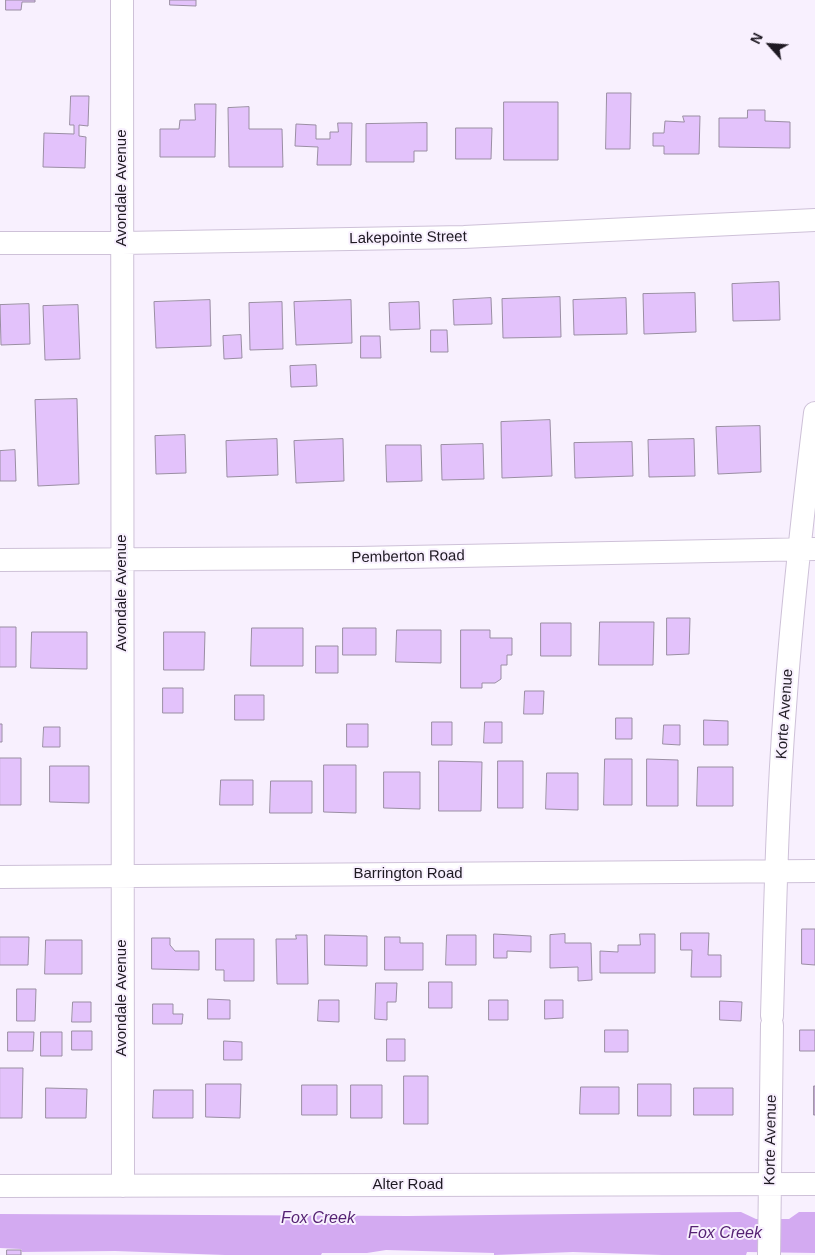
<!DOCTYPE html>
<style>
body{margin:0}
#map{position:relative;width:815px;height:1255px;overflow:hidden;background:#f8f0fe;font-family:Arial,sans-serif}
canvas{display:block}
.north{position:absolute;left:745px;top:20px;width:50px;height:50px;-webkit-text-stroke:4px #f8f0fe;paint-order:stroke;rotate:296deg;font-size:14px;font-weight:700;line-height:20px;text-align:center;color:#1f1a23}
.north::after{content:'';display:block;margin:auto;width:18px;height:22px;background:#1f1a23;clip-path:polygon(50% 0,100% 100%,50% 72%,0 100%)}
</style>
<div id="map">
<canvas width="815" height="1255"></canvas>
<div class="north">N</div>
</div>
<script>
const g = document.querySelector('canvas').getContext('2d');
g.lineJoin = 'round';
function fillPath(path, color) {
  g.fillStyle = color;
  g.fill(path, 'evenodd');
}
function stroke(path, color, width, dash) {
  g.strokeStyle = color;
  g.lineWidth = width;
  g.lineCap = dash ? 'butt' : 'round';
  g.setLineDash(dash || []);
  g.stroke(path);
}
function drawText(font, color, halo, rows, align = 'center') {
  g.font = font + ' Arial,sans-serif';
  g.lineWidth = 4;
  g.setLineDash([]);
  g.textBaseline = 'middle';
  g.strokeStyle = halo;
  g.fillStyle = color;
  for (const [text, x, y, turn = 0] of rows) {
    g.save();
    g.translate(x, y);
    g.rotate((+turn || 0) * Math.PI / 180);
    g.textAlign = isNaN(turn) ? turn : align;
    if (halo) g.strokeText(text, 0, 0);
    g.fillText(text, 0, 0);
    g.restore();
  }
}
const water = new Path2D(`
 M741,1212L756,1219H789L799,1212H815V1253L747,1252L746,1255H662L573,1252L494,1255V1253L386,1250L367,1253H322L321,1255H225L115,1251L22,1252L21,1249L0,1248V1214L408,1216Z`);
const building = new Path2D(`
 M6,0H35V2H22L21,10H6Z
 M170,0H196V6L170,5Z
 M607,93H631L630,149H606Z
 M71,96H89L88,126L79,125V136L86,137L85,168L43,167L44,133L74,134V125H70Z
 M504,102H558V160H504Z
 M195,104H216L215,157H160V129H179L180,120H195Z
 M249,107V129H282L283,167H229L228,108Z
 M748,110H765V121L790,122V148L719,147V118H747Z
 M683,116H700L699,154H664V146H653V133H664L665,121L684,122Z
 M338,123H352L351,165H317L318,147L295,146L296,124L316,125V139H330V132H338Z
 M427,123V151H414V162H366V124Z
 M456,128H492L491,159H456Z
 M779,282L780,320L733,321L732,284Z
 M695,293L696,332L644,334L643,294Z
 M560,297L561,337L503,338L502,299Z
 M491,298L492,324L454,325L453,300Z
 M626,298L627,334L574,335L573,300Z
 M210,300L211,346L156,348L154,302Z
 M351,300L352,343L296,345L294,302Z
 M282,302L283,349L250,350L249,303Z
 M419,302L420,329L390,330L389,303Z
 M29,304L30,344L1,345L0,305Z
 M78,305L80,359L45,360L43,306Z
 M431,330H447L448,352H431Z
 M241,335L242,358L224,359L223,336Z
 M361,336H380L381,358H361Z
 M316,365L317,386L291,387L290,366Z
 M77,399L79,484L38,486L35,400Z
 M550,420L552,476L502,478L501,422Z
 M760,426L761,472L718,474L716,427Z
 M185,435L186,473L156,474L155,436Z
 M277,439L278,475L227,477L226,441Z
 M343,439L344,481L296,483L294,441Z
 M694,439L695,476L649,477L648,440Z
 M632,442L633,476L575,478L574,443Z
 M483,444L484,479L442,480L441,445Z
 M386,445H421L422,481L387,482Z
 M15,450L16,481H0V451Z
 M667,618H690L689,654L667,655Z
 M600,622H654L653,665H599Z
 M541,623H571V656H541Z
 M0,627H16V667H0Z
 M252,628H303V666H251Z
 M343,628H376V655H343Z
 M397,630H441V663L396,662Z
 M461,630H490V638H512V655H507V665H501V679L495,683H482V688H461Z
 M32,632H87V669L31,668Z
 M164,632H205L204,670H164Z
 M316,646H338V673H316Z
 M163,688H183V713H163Z
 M525,691H544L543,714H524Z
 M235,695H264V720H235Z
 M616,718H632V739H616Z
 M704,720L728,721V745H704Z
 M432,722H452V745H432Z
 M485,722H502V743H484Z
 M0,724H2V742H0Z
 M347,724H368V747H347Z
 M664,725H680V745L663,744Z
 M44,727H60V747H43Z
 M0,758H21V805H0Z
 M605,759H632V805H604Z
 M647,759L678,760V806H647Z
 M439,761L482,762L481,811H439Z
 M498,761H523V808H498Z
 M324,765H356V813L324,812Z
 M50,766H89V803L50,802Z
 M698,767H733V806H697Z
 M384,772H420V809L384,808Z
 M547,773H578V810L546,809Z
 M221,780H253V805H220Z
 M271,781H312V813H270Z
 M802,929H815V965L802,964Z
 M681,933H709L708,955H721V977H691L692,950H681Z
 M494,934L531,936V952L507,951V958H494Z
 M565,934V943H591L592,980L578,981V967L550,968V935Z
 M640,934H655V973H600V951L618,952V945H640Z
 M296,935H307L308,984H277L276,939H296Z
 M325,935L367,936V966L325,965Z
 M447,935H476V965H446Z
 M0,937H29L28,965H0Z
 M385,937H400V943H423V970H385Z
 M152,938H170V945L175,951H199V970L152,969Z
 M216,939H254V981H224V970H216Z
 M46,940H82V974H45Z
 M429,982H452V1008H429Z
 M376,983H397L396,1002H387V1020L375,1019Z
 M17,989H36L35,1021H17Z
 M208,999L230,1000V1019H208Z
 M319,1000H339V1022L318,1021Z
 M489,1000H508V1020H489Z
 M545,1000H563V1018L545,1019Z
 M720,1001L742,1002L741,1021L720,1020Z
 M73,1002H91V1022H72Z
 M153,1004H173V1014H183L182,1024H153Z
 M605,1030H628V1052H605Z
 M800,1030H815V1051H800Z
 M72,1031H92V1050H72Z
 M8,1032H34L33,1051H8Z
 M41,1032H62V1056H41Z
 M387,1039H405V1061H387Z
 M224,1041L242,1042V1060H224Z
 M0,1068H23L22,1118H0Z
 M404,1076H428V1124H404Z
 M206,1084H241L240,1118L206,1117Z
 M638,1084H671V1116H638Z
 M302,1085H337V1115H302Z
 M351,1085H382V1118H351Z
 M814,1086H815V1115H814Z
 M581,1087H619V1114H580Z
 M46,1088L87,1089L86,1118H46Z
 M694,1088H733V1115H694Z
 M154,1090H193V1118H153Z
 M7,1250H21V1255H7Z`);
const minor = new Path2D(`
 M122,0L123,1186
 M0,243H122L464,237L815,220
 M0,560L357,558L815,549
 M0,877L815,871
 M772,1016C775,913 777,810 785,707C792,608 803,511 815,413
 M0,1186L815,1184
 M769,1255L772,1025`);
const streetNames = [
 ["Avondale Avenue",122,188,-90],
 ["Lakepointe Street",408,238,-1],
 ["Pemberton Road",408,557,-1],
 ["Avondale Avenue",122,593,-90],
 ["Korte Avenue",785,714,-86],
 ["Barrington Road",408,874],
 ["Avondale Avenue",122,998,-90],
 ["Korte Avenue",771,1140,-89],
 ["Alter Road",408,1185]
];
const waterNames = [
 ["Fox Creek",318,1219],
 ["Fox Creek",725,1234]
];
fillPath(water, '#d3aaf1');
fillPath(building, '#e3c2fb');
stroke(building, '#9a8ea3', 1);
stroke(minor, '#cec1d8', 24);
stroke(minor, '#fff', 22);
drawText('15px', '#1f1a23', '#f8f0fe', streetNames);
drawText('italic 16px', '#552273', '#f8f0fe', waterNames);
</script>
